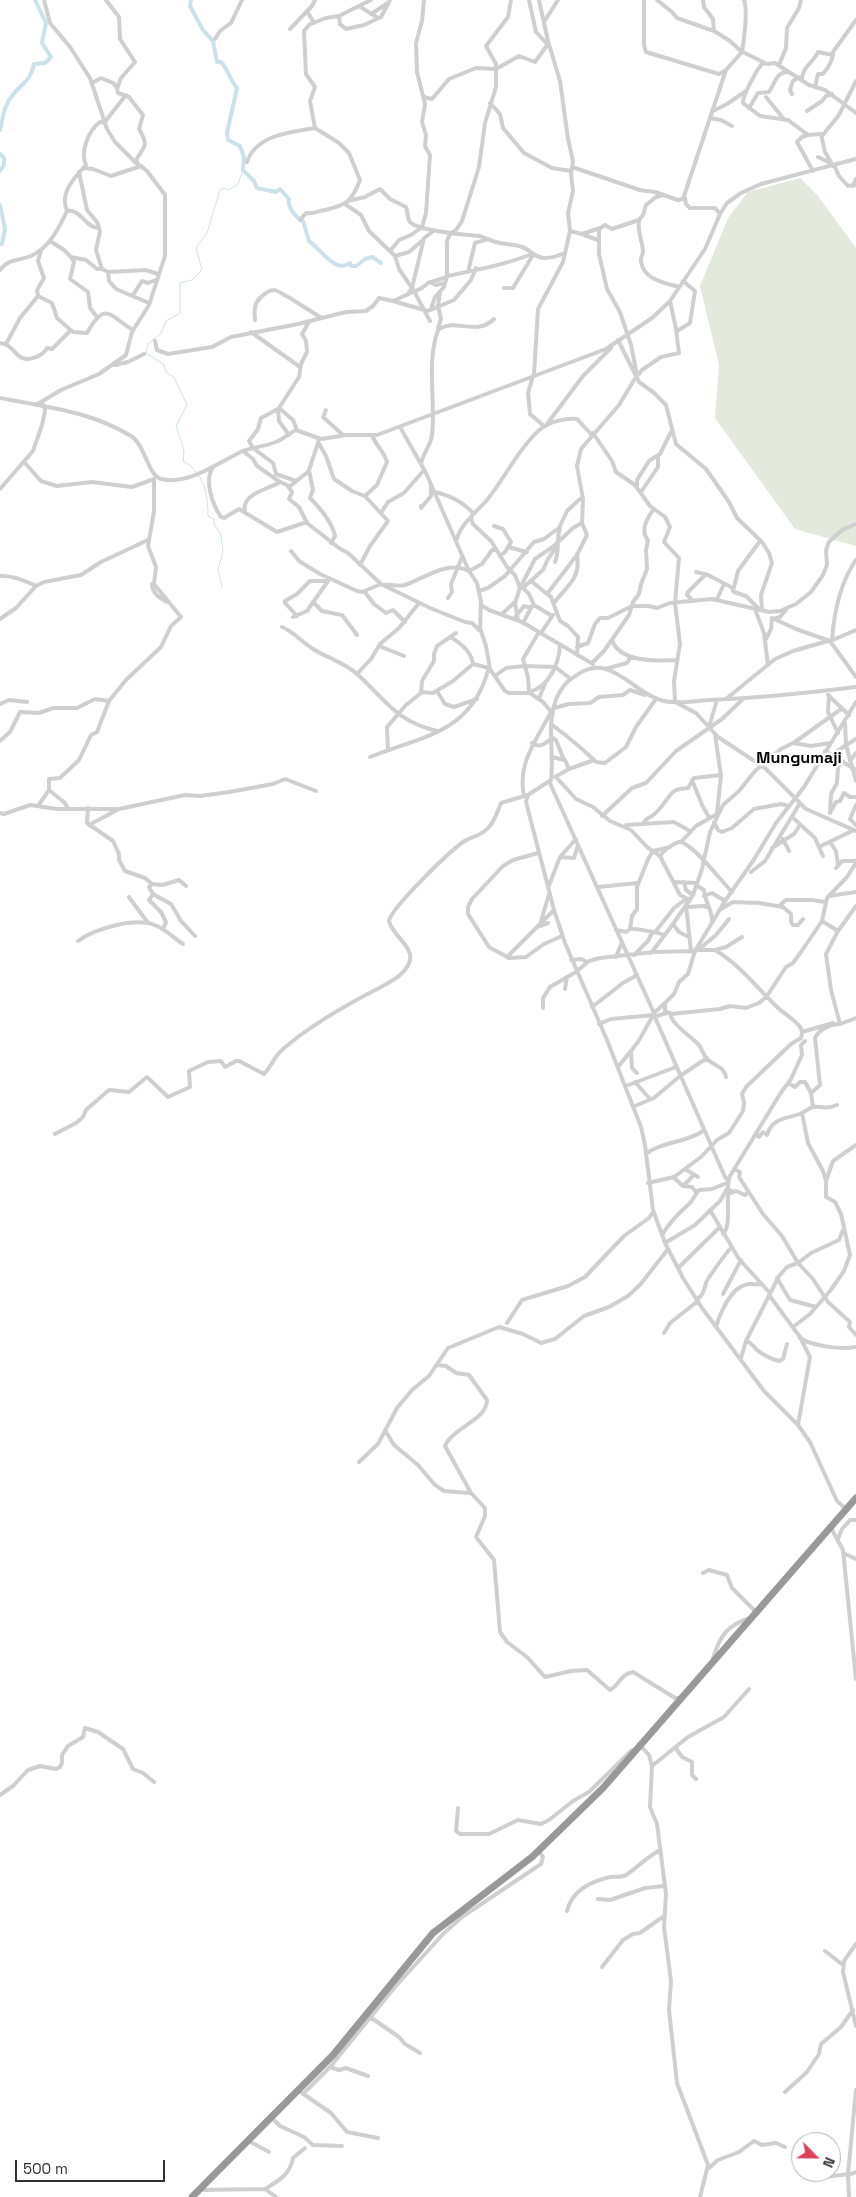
<!DOCTYPE html>
<style>
body{margin:0}
#map{position:relative;width:856px;height:2197px;overflow:hidden;background:#fff;font-family:"Space Grotesk",sans-serif}
canvas{display:block}
.north{position:absolute;left:791px;top:2132px;width:50px;height:50px;box-sizing:border-box;background:#fff;border:1px solid #adadad;border-radius:50%;rotate:113deg;font-size:14px;font-weight:700;line-height:20px;text-align:center;color:#323232}
.north::after{content:'';display:block;margin:auto;width:18px;height:22px;background:#db425a;clip-path:polygon(50% 0,100% 100%,50% 72%,0 100%)}
.scale{position:absolute;left:15px;top:2160px;width:150px;height:22px;box-sizing:border-box;border:2px solid #323232;border-top:0;padding-left:6px;font-size:15px;line-height:18px;white-space:nowrap;color:#323232;-webkit-text-stroke:4px #fff;paint-order:stroke}
</style>
<div id="map">
<canvas width="856" height="2197"></canvas>
<div class="north">N</div>
<div class="scale">500 m</div>
</div>
<script>
const g = document.querySelector('canvas').getContext('2d');
g.lineJoin = 'round';
function fillPath(path, color) {
  g.fillStyle = color;
  g.fill(path, 'evenodd');
}
function stroke(path, color, width, dash) {
  g.strokeStyle = color;
  g.lineWidth = width;
  g.lineCap = dash ? 'butt' : 'round';
  g.setLineDash(dash || []);
  g.stroke(path);
}
function drawText(font, color, halo, rows, align = 'center') {
  g.font = font + ' "Space Grotesk",sans-serif';
  g.lineWidth = 5;
  g.setLineDash([]);
  g.textBaseline = 'middle';
  g.strokeStyle = halo;
  g.fillStyle = color;
  for (const [text, x, y, turn = 0] of rows) {
    g.save();
    g.translate(x, y);
    g.rotate((+turn || 0) * Math.PI / 180);
    g.textAlign = isNaN(turn) ? turn : align;
    if (halo) g.strokeText(text, 0, 0);
    g.fillText(text, 0, 0);
    g.restore();
  }
}
const green = new Path2D(`
 M800,178L818,196L856,248V546L795,529L715,418L719,365L700,286L728,218L748,192Z`);
const stream = new Path2D(`
 M222,587L218,569L223,552L221,535L214,524V519L208,516C208,494 204,472 183,461L184,450L176,426L187,405L174,377L167,373L163,364L146,353L148,344L161,333L166,321L180,313V283L192,280L202,270L196,248L207,233L220,190L223,188L229,190L238,184L243,170`);
const river = new Path2D(`
 M191,0L190,6L203,30L213,41L217,62H221C228,69 230,80 237,88L227,133L228,140L240,146L244,157L243,170L254,181L257,188L276,192L280,189L289,199C287,207 296,218 303,221L309,241C321,249 335,274 350,263L351,266H356L365,259L372,257L381,263
 M0,130C3,118 4,105 12,96C23,81 29,84 34,64L45,63L51,57L42,43L46,23L35,0
 M0,154L4,158V165L0,171
 M0,205L5,229L2,244H0`);
const minor = new Path2D(`
 M44,0L50,23L70,47L90,78L107,129L115,142L136,163
 M106,0L119,17L120,39L135,62L121,78L117,89L118,93L129,97L143,115L139,129C149,146 145,145 136,160L139,166
 M529,0L536,32L548,45
 M644,0V45L646,52L719,74L726,70L741,53L743,52L767,64L775,63L809,85L825,90L856,113
 M657,0L672,12L677,18L714,31L730,41L742,52
 M703,0L704,7L713,19L714,31
 M359,6L378,18
 M307,11L314,23
 M371,14L388,3
 M339,16L340,24L346,29L364,25L381,17L390,0
 M544,22L558,0
 M290,29L312,6L315,0
 M215,39L220,31L231,23L242,0
 M742,52C744,41 748,9 744,0
 M765,63L762,64C757,69 742,97 743,103L760,116L788,120L808,135L821,134L825,152L833,166
 M779,65L786,48L787,28L799,8L801,0
 M802,79C803,66 813,63 818,52L833,55
 M92,83L101,78L113,83L117,87
 M815,87L818,74H823C829,67 833,60 833,52L856,20
 M792,94L790,90L793,81L799,77
 M424,97L432,99L449,79L476,68L496,69L519,56L535,62L548,44
 M766,97L783,118
 M490,103L500,114L503,128L524,153L552,168L571,171
 M749,108L758,93L769,92C775,84 776,71 789,72
 M713,111L727,104L746,91
 M807,111L822,101L826,96L832,94
 M710,118L721,120L732,126
 M315,128L310,101L315,87L306,74L304,31L310,24L326,18L339,16L371,0
 M808,135L802,137L797,142L813,171
 M822,136L839,115L856,81
 M818,157L830,163
 M247,162C256,135 290,132 315,128L339,143L349,153L360,180C352,201 347,205 325,210C318,211 313,214 306,213L300,220
 M834,165L839,176L848,186L856,185
 M572,167L640,190L655,192L678,200L683,199L726,70
 M79,172L87,210L97,222L100,231L96,250L102,269L108,272L109,281L116,289L149,303
 M853,186L856,179
 M685,198L686,204L690,208H715L720,214
 M348,201L365,197L380,189L390,199L406,207C408,211 407,218 410,222C419,231 467,235 480,236L488,239
 M345,204L361,215L369,231L395,256L399,269L412,288L409,292
 M67,211C81,209 85,227 98,228
 M639,220C637,231 642,239 643,251C643,254 640,259 641,262C644,280 665,283 679,287
 M570,231L582,234L600,228
 M584,235L598,240
 M50,241L64,250L71,257L86,260L97,269H102
 M390,251L399,240L411,235L422,227L426,213L430,155L425,146L426,135L422,122L425,104L417,72L416,43L422,21L424,0
 M395,256L409,252L423,240
 M71,257L74,262L70,279L88,292L90,308L97,317
 M0,270C9,258 19,261 31,256C49,248 59,228 67,211C59,192 74,179 86,165C80,152 88,131 100,122L104,123L126,95
 M108,272L146,270L158,274
 M468,272L475,243L488,239C498,245 510,243 522,247C531,250 536,259 546,258C552,258 560,255 565,253
 M430,282L436,285L445,283
 M412,288L424,238L435,230
 M504,288H513L533,255
 M413,289L430,321
 M133,295L142,281L148,283L156,280
 M38,296L52,303L57,318L73,332L87,333C106,299 110,317 133,330
 M393,301L428,311L454,300L471,280L476,268
 M431,309L435,297L444,287L447,276C476,270 504,265 532,254
 M255,320C254,311 254,304 260,298C264,294 269,290 274,290C278,289 314,314 322,318
 M438,328L441,319L438,306L440,292
 M677,331L690,323L695,291L683,281
 M251,332L300,367
 M618,340L639,382L653,392L666,405L676,444L706,469L729,502L737,518L762,542L769,553L772,563L761,595L762,610
 M155,341L157,350L168,354L212,347L231,337L298,324L346,312L366,311L373,306L379,298L393,301L422,288L428,283L447,277V241L450,234L456,230L462,221L479,167L485,123L496,87V64L486,46L508,17L511,0
 M0,343C10,344 13,351 19,356C27,363 43,356 47,348L52,349L70,331
 M6,344L20,318L38,296L37,290L44,278L38,261L41,251
 M115,365L128,362L144,354
 M534,375L538,309L563,262L570,231L568,213L573,191L571,174L573,161L568,139L560,81L548,41L539,0
 M637,375L631,345L620,312L607,289L599,254V229L605,225L612,229L639,220L643,215L646,205L656,197L663,195
 M533,376L528,393L530,414L544,426
 M0,398C46,407 90,411 131,436C145,445 148,475 161,479C189,486 220,461 243,451C254,447 266,446 276,442C284,439 289,433 296,430L321,439L346,435H377L606,349L652,318L670,301L705,249L720,214L727,203L741,193L761,184L856,159
 M36,405L61,390L99,374L126,355L132,332L149,305L165,256V195L147,171L141,166L111,176L93,169L83,168
 M278,409L279,421L289,435
 M280,410L278,409L261,418L258,429L249,441L253,448L273,463L276,474L296,481
 M326,410L323,417L343,435
 M547,424L583,376L611,348
 M400,427L426,473L469,571L477,583L481,602L480,628L486,646L490,669L505,691L509,693H530L543,702L553,714
 M297,430L293,420L279,408L299,377L301,364L307,352L306,341L302,334L309,322
 M593,433L612,461L616,472L635,485L650,506L665,517L670,527L664,542L679,558L675,603L680,644L674,681L675,702L696,713L718,737L765,768L806,809L856,831
 M318,442L326,456L334,479L352,491L365,496L388,521L370,546L360,565
 M318,443L309,470L313,490L310,498C320,508 332,522 335,536L331,543
 M243,451L253,459L257,466L280,482L287,485L292,492L289,499L299,507L307,523L339,548L348,553L381,584L430,608L465,622L472,623L479,630
 M24,462L41,481L57,486L92,482L132,487L154,479
 M421,464C423,453 431,445 432,435C436,400 426,364 438,330C454,317 476,337 494,319
 M213,467C204,480 212,504 221,517L224,518L239,509L277,532L307,522
 M289,487L309,471
 M637,487V480L649,461L660,454L671,432
 M0,489L33,451L42,425L45,411L44,405
 M434,492C450,495 463,502 474,514
 M641,492L658,467V457
 M365,496L377,485L387,462C384,451 376,446 372,435
 M421,506V508L431,496V486
 M245,512C241,493 268,490 280,482
 M381,513L388,502L404,493L424,470
 M471,518L473,524L491,541L507,567L515,575L520,588L515,603L518,620
 M494,526L503,529L511,542L505,552L500,556
 M457,539C460,525 477,511 487,500C505,478 521,444 543,427C552,421 567,418 577,419L592,435
 M508,547L527,552
 M291,551L299,561L320,574L357,591L362,592L381,584
 M555,562C560,550 556,539 560,528
 M696,572L708,575L731,587L734,592L746,596L759,609
 M0,576C12,575 26,581 36,586
 M531,581L551,597L560,621L568,626L578,637L577,655
 M152,584C152,593 159,598 167,602
 M385,585C391,584 399,587 405,585C425,578 447,560 469,571L482,564L492,550H496
 M519,586H525L543,570L548,559L557,546
 M521,586L535,559L554,546L573,528L582,523
 M522,587L529,594L534,605L552,616
 M364,591L374,604L386,613L393,610L405,622
 M479,591L488,588L505,576L534,542L544,539L559,528L567,511L580,499H583
 M733,591L738,571L760,541
 M547,594L577,555L587,535L582,523L583,499L577,466L581,449L619,405L634,380L642,370L661,357L679,353L676,329L670,301
 M448,598L452,592L451,584L462,557
 M717,599L724,584
 M693,601L687,595L688,592L705,575
 M313,602L322,611L342,615L357,635
 M554,603C567,585 581,580 577,554
 M481,605L489,610L522,622L593,664
 M755,609L764,633L768,665
 M502,614L515,602
 M297,616L285,603V601L297,594L310,581H327
 M516,616L524,606L531,608
 M293,617L307,611L328,581
 M772,618L796,629L830,641L856,677
 M0,619L16,608L36,586L44,582L81,575L101,562L148,540
 M774,619L780,617L786,610
 M523,623L532,606H534
 M282,627C294,632 302,642 313,649C327,658 344,662 357,674C385,699 395,721 437,731
 M541,633L553,615
 M450,637C461,643 471,651 473,664
 M766,639L771,629L772,618
 M612,640C620,663 658,661 677,660
 M832,640C834,613 840,583 856,560
 M379,646L404,656
 M577,647L588,643L595,624L600,618H608L632,606H649L657,608L670,603L712,599L769,612L780,611L796,604L811,592L823,575L827,565L826,550L829,542L842,530L856,524
 M592,663L604,651L629,615L633,602L639,594L641,584L647,569L646,550L648,540C640,531 647,518 654,509
 M524,666L555,667L571,679
 M605,669L627,663L630,658H634
 M357,674L371,659L380,644L399,628L419,603
 M495,676L506,668L524,666
 M437,691L445,704L454,707L477,699
 M422,692L433,693L453,681L473,664L489,668
 M529,692L528,677L523,659L539,632
 M529,692C549,687 559,664 560,645
 M828,695L849,715
 M829,695L828,712L838,733
 M539,698L545,684
 M726,699L775,659L793,651L835,639L856,630
 M0,704L9,700L27,702
 M554,708L569,704L590,703L599,697L623,695L630,690L645,695
 M845,722L846,745L856,781
 M551,724C567,736 582,748 596,762L605,763L626,747L636,727L656,699
 M709,727L717,700
 M715,734L721,776L717,813
 M551,737L556,740L564,760
 M0,741L10,732L20,712L39,713L53,708H77L95,699L109,701L126,680L161,647L171,626L181,617L154,584L156,567L148,546L154,511V480
 M795,742L841,709
 M532,743C540,749 545,743 551,739
 M388,750L387,727L406,705L421,693L422,681L434,661V654L437,646L456,633
 M825,751L856,770
 M831,755L856,739
 M370,757C425,735 472,733 489,667
 M552,757L565,760L569,769
 M850,761L856,753
 M555,777L569,769L594,760
 M556,777L576,799L593,807L610,821L631,830L647,847L660,856L680,895L690,900
 M692,780L703,807L709,817
 M549,781L654,1013
 M524,796C517,763 537,739 551,712
 M856,805L850,819L856,825
 M38,806L49,790
 M88,808L87,823L113,841L119,854V860L125,871L145,878L152,884L162,885L179,880L186,886
 M68,809L65,803L49,790V779L60,778L79,760L91,735L97,732L109,701
 M0,813L4,814L30,805L57,809H119L185,795L200,796L229,792L273,784L285,779L316,791
 M830,813L831,794L837,783L838,767L843,761
 M830,813L836,802L840,801L844,793L850,797H856
 M602,816L632,788L646,783L676,751L722,719L743,699
 M792,817L815,838L823,856
 M714,822L718,830L722,832L732,828L754,809L781,804L789,806
 M643,824C645,819 647,819 652,816C660,811 666,799 673,792C678,788 682,789 688,788L694,778L721,775
 M89,825L117,810
 M626,825L674,822L690,831
 M783,839L789,851
 M681,842L696,826L717,814
 M830,842L836,851L838,865
 M819,847L854,830
 M772,848L794,834L800,825
 M538,853L513,860L503,866L472,899L468,907V914L489,947L509,958L526,957L544,944L562,936
 M660,856C664,850 672,844 679,842C690,840 723,883 732,892
 M560,857L574,858L578,845
 M836,868L842,861H856
 M751,872L765,861L800,803
 M674,882L697,883
 M684,882L686,890L693,895
 M152,884L149,887L153,894L149,900L161,912L166,922L163,929
 M696,885L704,890C705,902 713,912 712,922
 M598,887L638,883
 M548,888L560,857L576,839
 M153,894L171,904L181,921L195,936
 M704,896L712,893L725,901
 M829,896L856,892
 M129,897L148,923
 M686,905L691,951
 M779,906L786,900H812L825,902
 M686,907L704,906L707,907
 M721,909L733,902L759,903L783,907L791,914V922L793,925H798L803,919
 M541,921L549,894
 M673,924L679,932L689,937
 M537,927L548,923
 M630,929C634,928 661,933 664,935
 M616,930L626,932L630,929L632,916L637,909V887L648,859L653,851L670,847
 M656,931L674,908L686,899
 M838,931L856,906
 M78,941C94,929 136,916 157,926C166,930 174,938 183,944
 M696,950H715L726,947L742,937
 M698,950L716,935L729,919
 M651,953L673,924L693,895L702,869L710,832L723,805L739,791L755,771L781,749L793,743L811,746L830,743
 M634,955L648,941L652,933
 M507,957L554,910
 M616,957L622,942
 M571,960L581,959L587,962
 M565,989L567,977
 M665,1004V1011L671,1014L720,1009L730,1006L746,1008L759,1003L767,996L786,967L793,963L801,952L822,921L827,898L847,877L856,863
 M592,1007L623,983L637,975
 M543,1008V998L550,987L576,972L589,961L600,958L653,952L696,951
 M670,1013C671,1024 692,1037 699,1045C702,1049 703,1055 707,1059C714,1066 724,1066 726,1077
 M654,1017L667,1013
 M599,1024L611,1019L654,1015L725,1177L728,1180
 M840,1024L856,1018
 M802,1032L833,1023
 M631,1051L632,1068L637,1073
 M618,1067L638,1042L655,1012L666,1002L674,994L679,982L688,974L695,951L725,901L753,861L776,823L804,787L856,702
 M635,1082L650,1099
 M788,1083L795,1087L800,1082H805L811,1093L813,1107
 M626,1086L676,1067
 M811,1093L820,1085L815,1038C819,1029 831,1024 840,1024L831,990L826,954L838,931L822,921
 M635,1106L654,1098L680,1076L707,1058
 M802,1113L808,1143L823,1171L826,1181
 M756,1133L759,1137L763,1132L767,1135C772,1117 788,1119 802,1113C806,1111 809,1108 813,1107C825,1106 824,1110 837,1105
 M55,1134L76,1123L83,1117L86,1110L109,1090L129,1092L147,1077L168,1097L190,1087L189,1071L208,1062L221,1061L225,1067L236,1061H239L264,1074C271,1067 274,1057 282,1050C310,1025 346,1005 379,988C390,982 407,974 410,960C413,946 392,935 389,921C391,908 449,852 463,842C473,835 479,838 489,827C496,819 497,812 501,803L528,795
 M646,1154C660,1142 686,1143 703,1131
 M685,1169L698,1177
 M734,1169L740,1172L739,1177L763,1214L782,1236L798,1263L813,1279L828,1302L850,1322L849,1327L856,1335
 M673,1177L683,1186L692,1187L697,1193
 M648,1183L674,1177L701,1157L717,1140L729,1133L743,1111L744,1103L742,1094L746,1087L791,1044L801,1038C802,1034 803,1031 800,1027C795,1019 784,1014 777,1007C756,987 739,964 715,950
 M683,1186L694,1175
 M731,1193L736,1191L745,1195L748,1192
 M710,1210L739,1259L770,1293
 M723,1234C733,1225 724,1191 730,1176L780,1094L791,1079L802,1055L801,1045L805,1041
 M662,1235C669,1223 680,1212 689,1204C693,1201 695,1194 699,1190L712,1189L727,1183
 M665,1243L695,1225L720,1201L727,1189L732,1191
 M678,1268L720,1227
 M777,1278L790,1300L816,1307
 M723,1294L741,1260
 M769,1295L800,1337L810,1357L798,1425
 M697,1299C704,1295 704,1289 706,1283C707,1279 729,1249 731,1248
 M507,1323L522,1300L568,1286L585,1277L624,1236L649,1218L653,1212
 M716,1326C721,1312 730,1289 745,1285C750,1283 756,1285 761,1284
 M793,1327L810,1314L830,1291L844,1271L850,1255L841,1214L835,1202L826,1197V1181L833,1161L856,1145
 M664,1333L670,1323L698,1301
 M800,1338C813,1346 840,1350 856,1347
 M746,1341C752,1343 752,1345 756,1349C761,1354 771,1359 779,1361L783,1359L787,1344
 M741,1358L746,1341L779,1276L787,1267L798,1263L811,1253L839,1240L843,1230
 M437,1365L446,1366L456,1373L469,1375L487,1400C487,1420 452,1428 445,1446L471,1493L485,1508V1516L476,1537L494,1560L500,1632L507,1642L527,1657L545,1677L571,1671L587,1670L610,1690C620,1685 620,1674 633,1672L675,1698H681
 M385,1430L394,1445L418,1465L435,1485L444,1491L470,1493
 M359,1462L378,1444L397,1408L412,1390L429,1376L448,1348L499,1327L523,1334L541,1343L555,1339L584,1316L609,1307L628,1296L640,1285L668,1249
 M846,1509L837,1501L810,1442L798,1425L764,1391L702,1308L683,1278L665,1243L653,1210L645,1145L641,1127L607,1040L565,943L554,910L526,802L528,795L551,780C555,750 543,713 563,687C566,682 572,678 577,675C610,651 633,694 664,701C677,704 695,701 709,700C758,698 807,693 856,687
 M831,1528L843,1550L856,1679
 M838,1539L842,1529L850,1520H856
 M843,1553L856,1559
 M703,1573L709,1570L727,1575L732,1588L756,1612
 M713,1658C720,1636 727,1625 750,1618
 M639,1744L649,1755L652,1766L650,1807L657,1824L666,1894L664,1927L671,1981L669,2010L677,2083L708,2165L700,2197
 M675,1747L682,1757L692,1762V1775L696,1779
 M652,1766L688,1737L724,1717L749,1689
 M0,1795L13,1786L28,1770L40,1766L56,1769L60,1767L62,1763V1755L68,1746L83,1737L85,1728L98,1732L123,1749L133,1769L143,1773L154,1782
 M458,1808L456,1831L460,1834H489L518,1820L541,1824L549,1820L573,1801L589,1792L632,1750
 M598,1899L610,1900L645,1888L664,1886
 M567,1911C572,1890 592,1881 610,1877C616,1876 621,1878 626,1875C638,1867 647,1857 660,1850
 M856,1944L844,1961L843,1972L856,2026
 M825,1951L843,1965
 M602,1967L623,1940L633,1934L640,1933L664,1916
 M370,2017L399,2037L405,2044L420,2053
 M330,2067L339,2070L346,2068L368,2076
 M785,2092L807,2072L819,2054L821,2044L841,2027L853,2010
 M302,2093L331,2113L347,2132L378,2138
 M303,2094L330,2067L395,1987L443,1934L462,1917L541,1864L543,1857L539,1851
 M272,2118L280,2126L304,2137L313,2145L342,2146
 M249,2141L269,2152
 M709,2168L718,2160L739,2152L754,2141L762,2145L776,2143L785,2147
 M848,2175L856,2172
 M819,2178L848,2174
 M265,2189C278,2181 290,2175 293,2158L305,2148
 M199,2190L265,2189L276,2197
 M849,2197L848,2174L856,2090`);
const highway = new Path2D(`
 M192,2197L333,2055L433,1933L532,1857L603,1788L856,1498`);
const quarterNames = [
 ["Mungumaji",799,759]
];
fillPath(green, '#e3e9dc');
stroke(stream, '#cde1ea', 1);
stroke(river, '#cde1ea', 4);
stroke(minor, '#cfcfcf', 4);
stroke(highway, '#999', 7);
drawText('bold 16px', '#000', '#fff', quarterNames);
</script>
